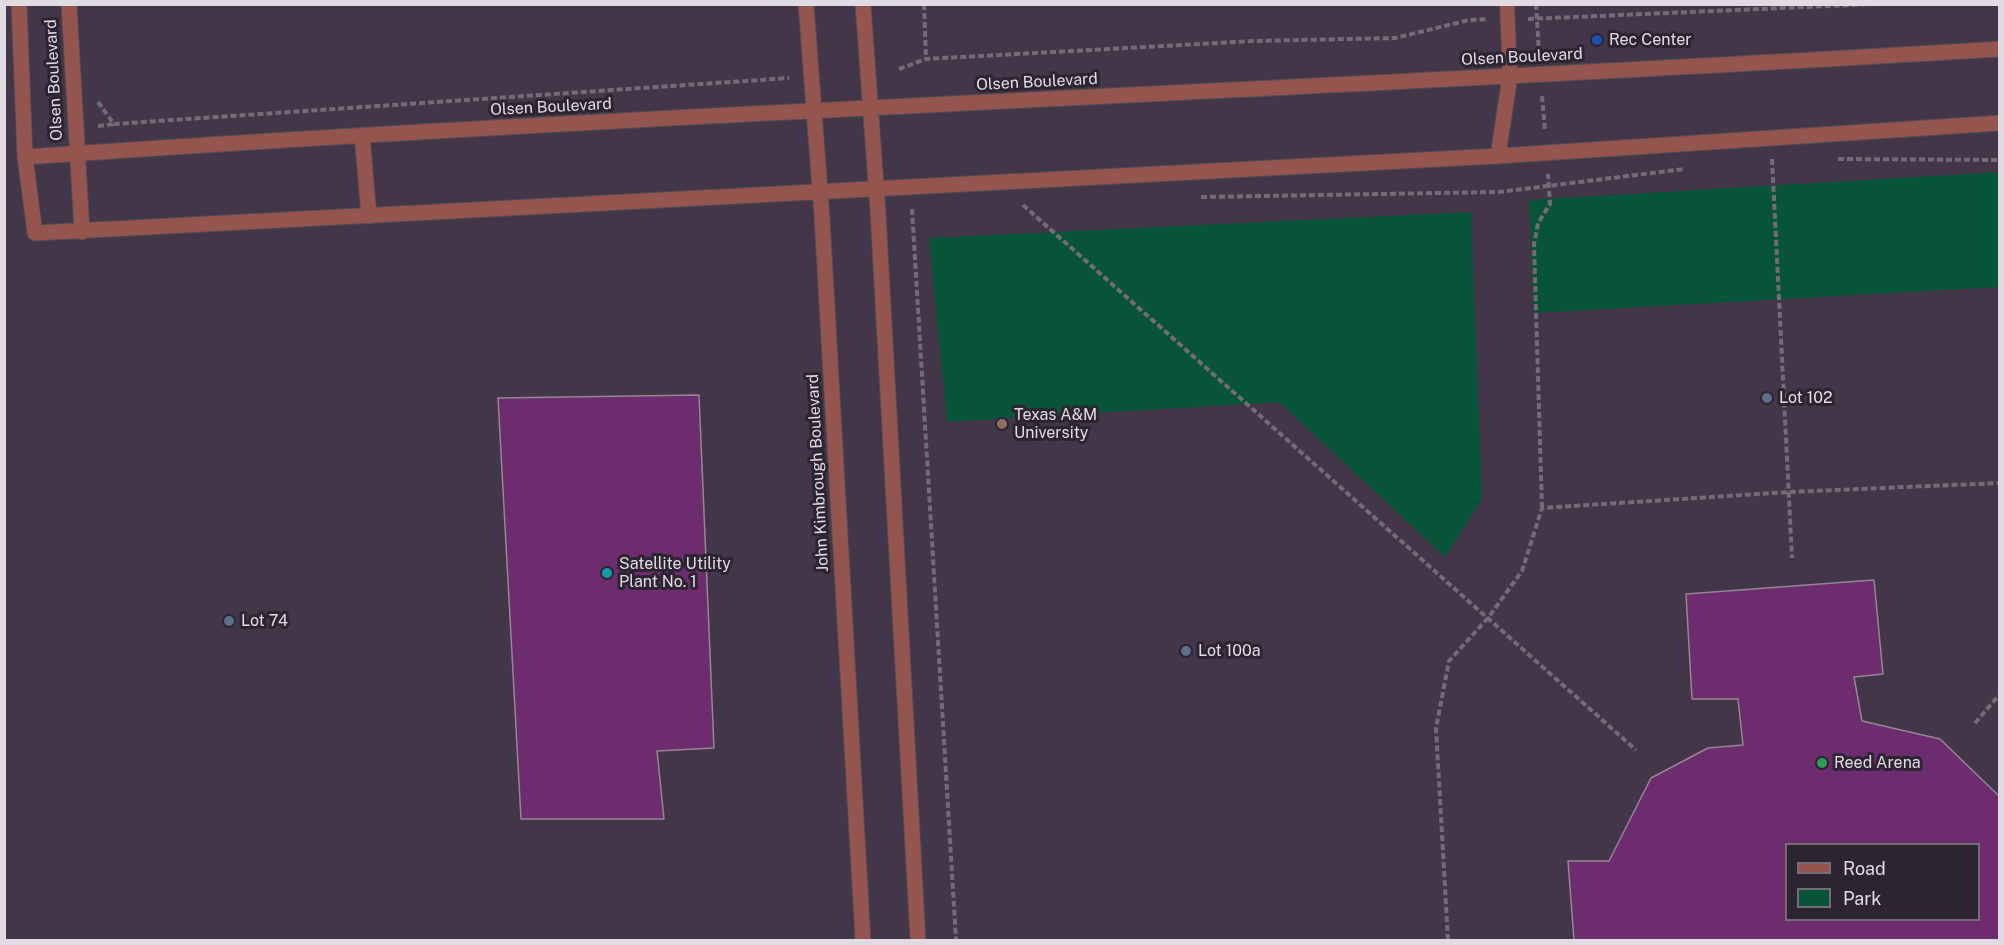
<!DOCTYPE html>
<style>
body{margin:0}
#map{position:relative;width:2004px;height:945px;overflow:hidden;background:#362e3b;font-family:"Public Sans",sans-serif}
canvas{display:block}
.frame{position:absolute;inset:0;border:6px solid #e0dbe3;pointer-events:none}
.legend{position:absolute;left:1785px;top:843px;width:195px;height:78px;box-sizing:border-box;background:#2c2430;border:2px solid #746d78;margin:0;padding:8px 10px;list-style:none;font-size:18px;color:#e0dbe3}
.legend li{display:flex;align-items:center;gap:12px;height:30px}
.legend b{width:30px;border:2px solid #746d78}
</style>
<div id="map">
<canvas width="2004" height="945"></canvas>
<div class="frame"></div>
<ul class="legend">
<li><b style="height:8px;background:#93554e"></b>Road</li>
<li><b style="height:16px;background:#085438"></b>Park</li>
</ul>
</div>
<script>
const g = document.querySelector('canvas').getContext('2d');
g.lineJoin = 'round';
function fillPath(path, color) {
  g.fillStyle = color;
  g.fill(path, 'evenodd');
}
function stroke(path, color, width, dash) {
  g.strokeStyle = color;
  g.lineWidth = width;
  g.lineCap = dash ? 'butt' : 'round';
  g.setLineDash(dash || []);
  g.stroke(path);
}
function drawText(font, color, halo, rows, align = 'center') {
  g.font = font + ' "Public Sans",sans-serif';
  g.lineWidth = 6;
  g.setLineDash([]);
  g.textBaseline = 'middle';
  g.strokeStyle = halo;
  g.fillStyle = color;
  for (const [text, x, y, turn = 0] of rows) {
    g.save();
    g.translate(x, y);
    g.rotate((+turn || 0) * Math.PI / 180);
    g.textAlign = isNaN(turn) ? turn : align;
    if (halo) g.strokeText(text, 0, 0);
    g.fillText(text, 0, 0);
    g.restore();
  }
}
const built = new Path2D(`
 M5,5H1999V940H5ZM1786,844H1978V920H1786Z`);
const green = new Path2D(`
 M1999,172V287L1534,313L1529,200Z
 M1471,212L1482,499L1445,557L1279,402L947,422L929,238Z`);
const building = new Path2D(`
 M699,395L714,748L657,751L664,819H521L498,398Z
 M1874,580L1883,674L1854,677L1862,721L1940,739L2000,797V940H1574L1568,861H1609L1651,778L1708,748L1743,745L1738,699H1692L1686,594ZM1786,844H1978V920H1786Z`);
const path = new Path2D(`
 M924,4L926,59
 M1536,4L1539,53
 M1528,19L1875,4
 M899,69L926,59L1254,41L1395,38L1469,20L1488,19
 M1542,96L1545,131
 M98,102L114,124L789,78
 M98,126L114,124
 M1772,159L1792,558
 M1838,159L2000,160
 M1201,197L1499,192L1684,169
 M1023,205L1636,750
 M912,209L956,940
 M1542,508L1534,245L1538,223L1550,204L1548,174
 M1975,723L2000,694
 M1448,940L1436,728L1449,661L1488,618L1522,571L1542,508L1789,492L2000,483`);
const lane = new Path2D(`
 M1507,4L1510,76`);
const street = new Path2D(`
 M19,4L25,157L35,233L1498,156L2000,123
 M69,4L82,232
 M806,4L822,217L863,940
 M863,4L878,212L918,940
 M362,135L369,216
 M1498,156L1510,76
 M25,157C682,111 1341,89 2000,49`);
const markers = [
 [1597,40,6,"#1a4fb4"],
 [1767,398,6,"#5c6f8a"],
 [1002,424,6,"#8d6e63"],
 [607,573,6,"#0f9aa8"],
 [229,621,6,"#5c6f8a"],
 [1186,651,6,"#5c6f8a"],
 [1822,763,6,"#2e9e5b"]
];
const poiNames = [
 ["Rec Center",1609,40],
 ["Lot 102",1779,398],
 ["Texas A&M",1014,415],
 ["University",1014,433],
 ["Satellite Utility",619,564],
 ["Plant No. 1",619,582],
 ["Lot 74",241,621],
 ["Lot 100a",1198,651],
 ["Reed Arena",1834,763]
];
const streetNames = [
 ["Olsen Boulevard",1522,57,-3],
 ["Olsen Boulevard",54,80,-93],
 ["Olsen Boulevard",1037,82,-3],
 ["Olsen Boulevard",551,107,-3],
 ["John Kimbrough Boulevard",818,473,-93]
];
fillPath(built, '#423648');
fillPath(green, '#085438');
fillPath(building, '#6c2c6e');
stroke(building, '#948694', 1.5);
stroke(lane, '#514a56', 16);
stroke(street, '#514a56', 17);
stroke(path, '#736c77', 4, [6, 3]);
stroke(lane, '#93554e', 14);
stroke(street, '#93554e', 15);
for (const [x, y, r, color] of markers) {
  const dot = new Path2D();
  dot.arc(x, y, r, 0, 2 * Math.PI);
  g.fillStyle = color;
  g.fill(dot);
  stroke(dot, '#2c2430', 2);
}
drawText('16px', '#e0dbe3', '#2c2430', poiNames, 'left');
drawText('16px', '#e0dbe3', '#2c2430', streetNames);
</script>
